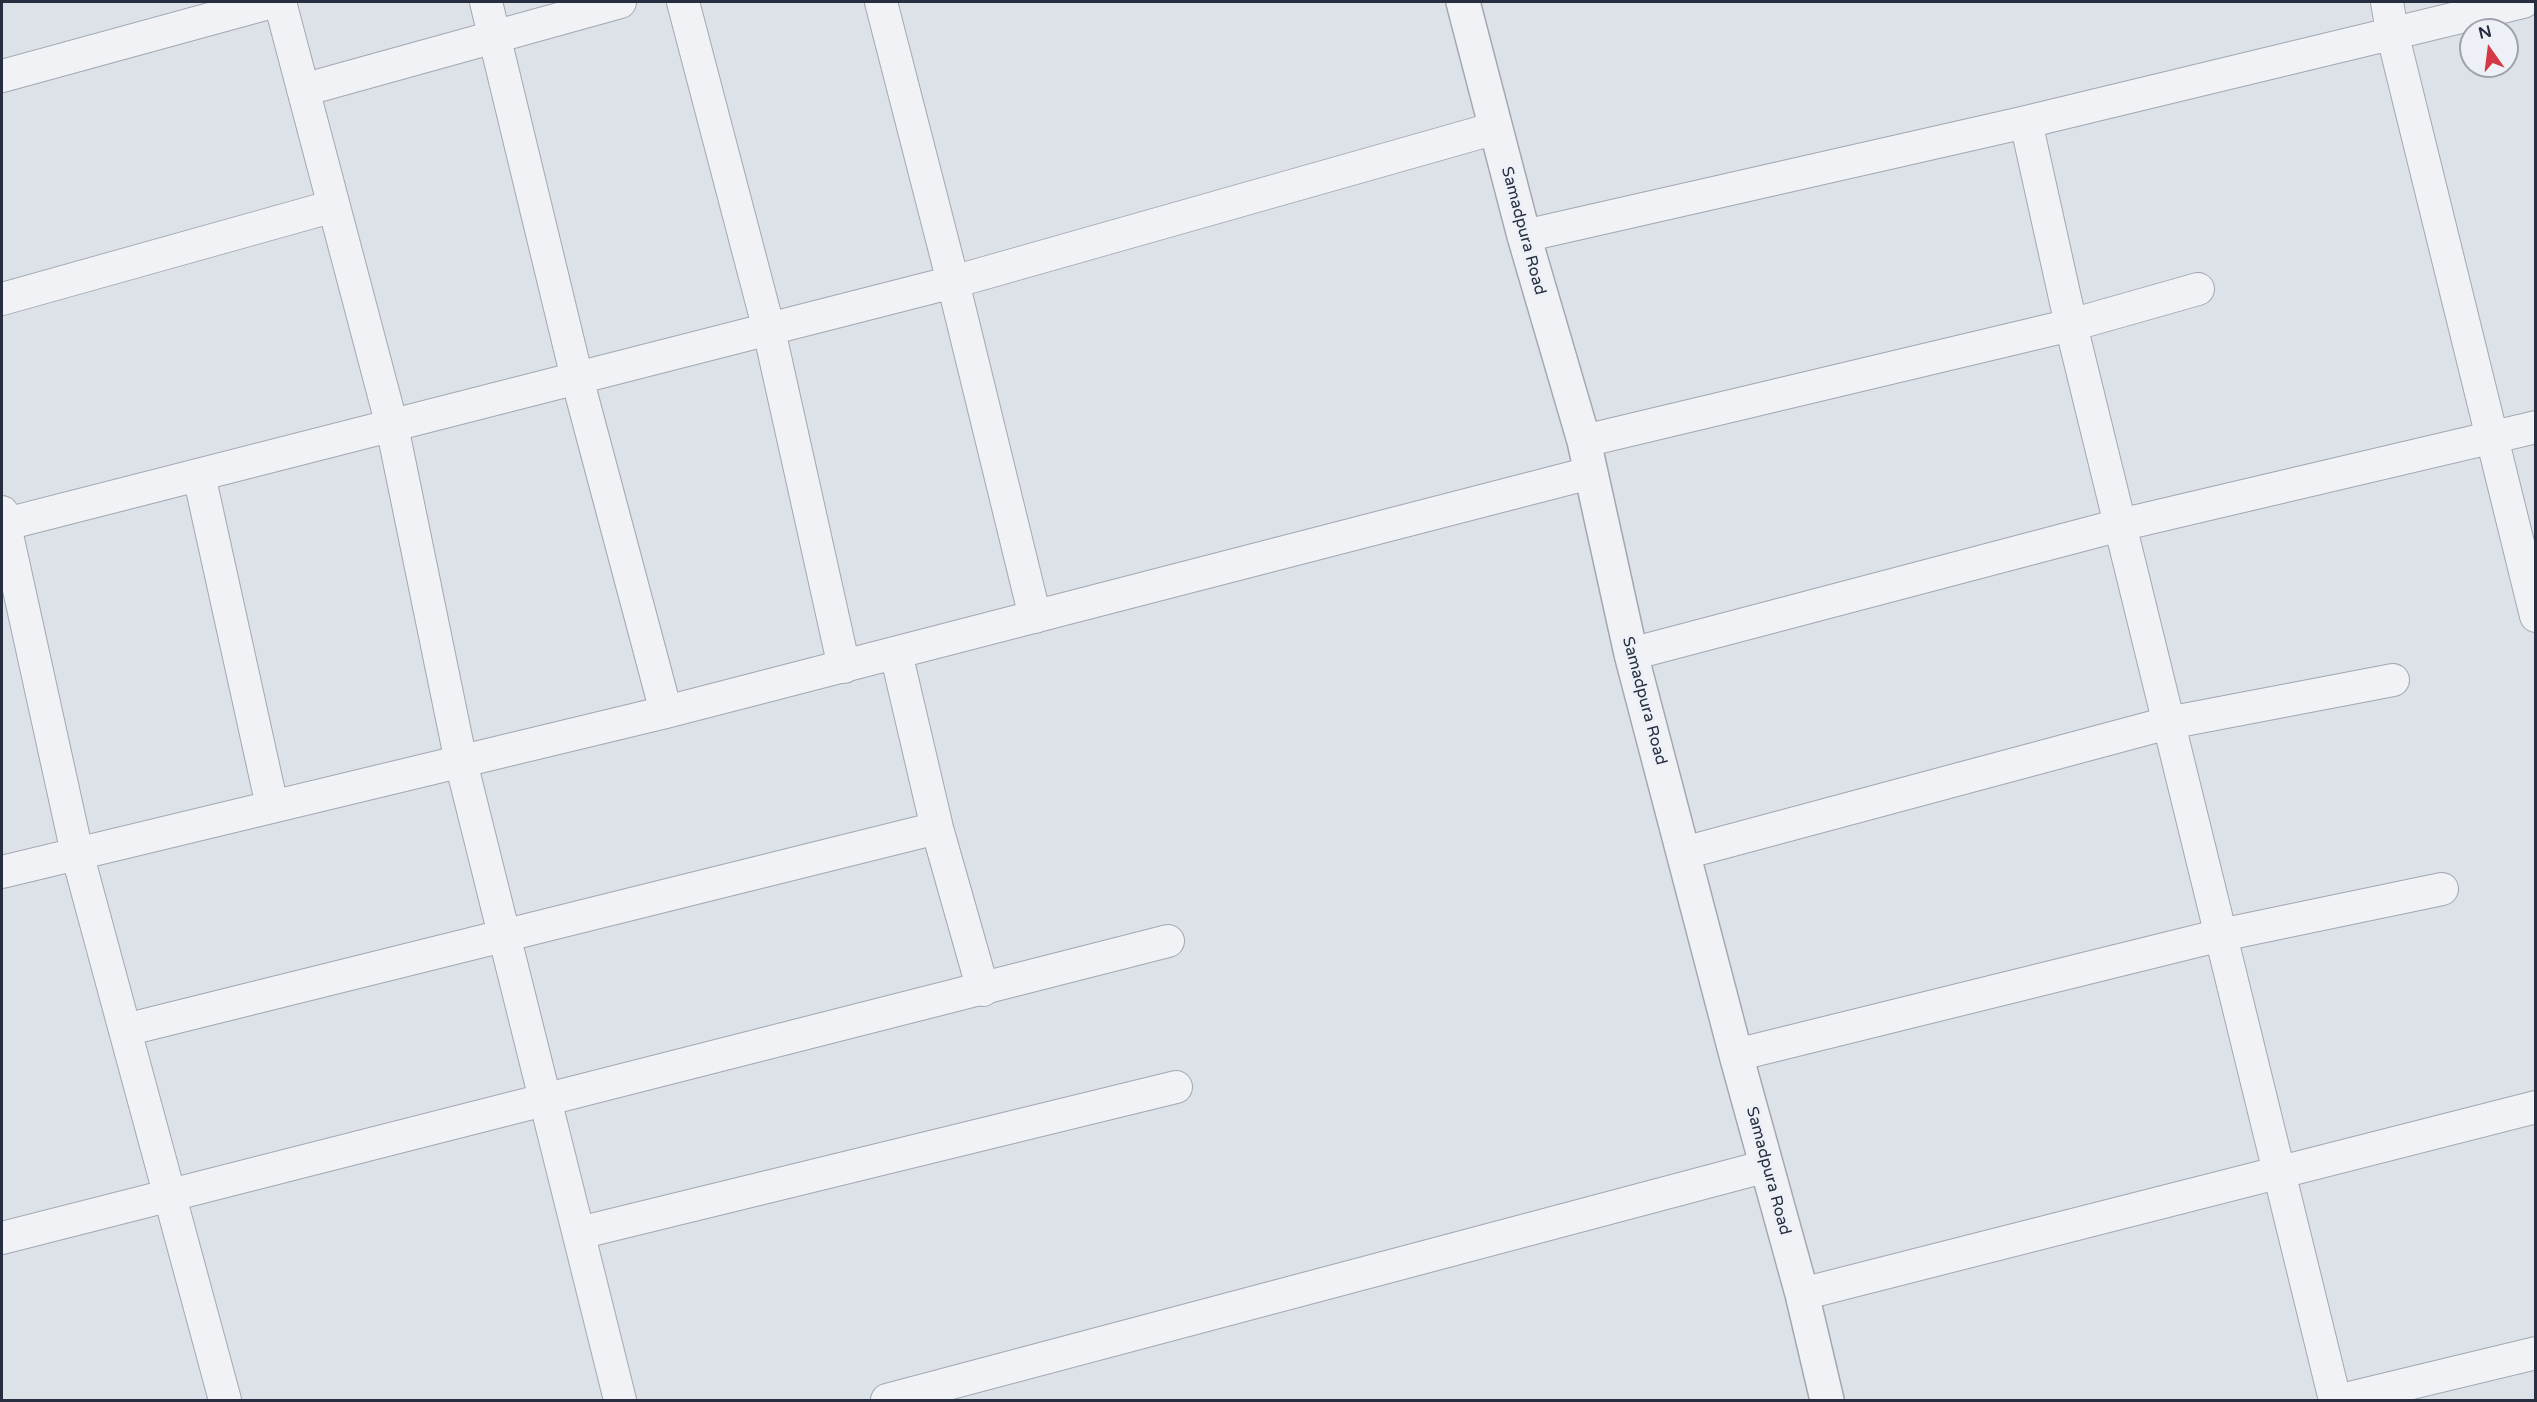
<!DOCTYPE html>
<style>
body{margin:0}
#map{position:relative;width:2537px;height:1402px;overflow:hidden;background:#dde1e8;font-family:"Varela Round",sans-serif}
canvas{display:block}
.frame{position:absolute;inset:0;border:3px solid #262e40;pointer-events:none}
.north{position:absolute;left:2459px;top:18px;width:60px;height:60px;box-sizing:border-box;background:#edf0f6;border:2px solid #9da2ad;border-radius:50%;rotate:346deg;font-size:16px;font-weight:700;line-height:24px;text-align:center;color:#262e40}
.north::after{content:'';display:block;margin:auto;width:21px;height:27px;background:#d63946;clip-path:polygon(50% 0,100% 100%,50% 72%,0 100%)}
</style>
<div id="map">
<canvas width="2537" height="1402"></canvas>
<div class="frame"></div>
<div class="north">N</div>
</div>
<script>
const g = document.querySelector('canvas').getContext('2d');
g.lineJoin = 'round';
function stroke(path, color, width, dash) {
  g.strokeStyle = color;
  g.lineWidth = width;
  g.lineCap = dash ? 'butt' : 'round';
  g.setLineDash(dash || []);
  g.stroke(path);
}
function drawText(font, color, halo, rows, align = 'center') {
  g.font = font + ' "Varela Round",sans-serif';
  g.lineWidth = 6;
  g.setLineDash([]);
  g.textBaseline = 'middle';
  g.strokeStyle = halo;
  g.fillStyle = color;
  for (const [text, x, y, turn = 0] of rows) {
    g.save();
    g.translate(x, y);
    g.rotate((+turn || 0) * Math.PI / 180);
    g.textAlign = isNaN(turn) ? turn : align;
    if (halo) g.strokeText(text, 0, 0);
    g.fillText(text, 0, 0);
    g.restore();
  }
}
const minor = new Path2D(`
 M280,2L392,426L461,762L620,1400
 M486,2L577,378L666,712
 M683,2L769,330L844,667
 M881,2L953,282L1035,617
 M2387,2L2392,32L2536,616
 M2,76L272,2
 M303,90L620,2
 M1524,236L2026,122
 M2,299L334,206
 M1584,441L2071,325L2198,289
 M199,475L272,806
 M2,512L77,853L225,1400
 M2,525L953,282L1496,128
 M896,653L937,828L983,990
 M1631,654L2120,525L2536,427
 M1684,853L2168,723L2393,680
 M2,872L666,712L1590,473
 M125,1030L937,828
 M1736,1055L2221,935L2442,889
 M579,1233L1176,1087
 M2,1238L1168,941
 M1802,1294L2536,1107
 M887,1400L1767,1166
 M2335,1400L2071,325L2026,122L2523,2
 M2341,1400L2536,1353`);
const tertiary = new Path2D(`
 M1463,2L1524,236L1584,441L1631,654L1736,1055L1802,1294L1827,1400`);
const streetNames = [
 ["Samadpura Road",1523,231,75],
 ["Samadpura Road",1644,701,75],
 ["Samadpura Road",1768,1171,75]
];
stroke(minor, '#a2a8b2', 34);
stroke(tertiary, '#a2a8b2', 36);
stroke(minor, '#f0f2f6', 32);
stroke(tertiary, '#f0f2f6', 33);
drawText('16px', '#262e40', '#edf0f6', streetNames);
</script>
